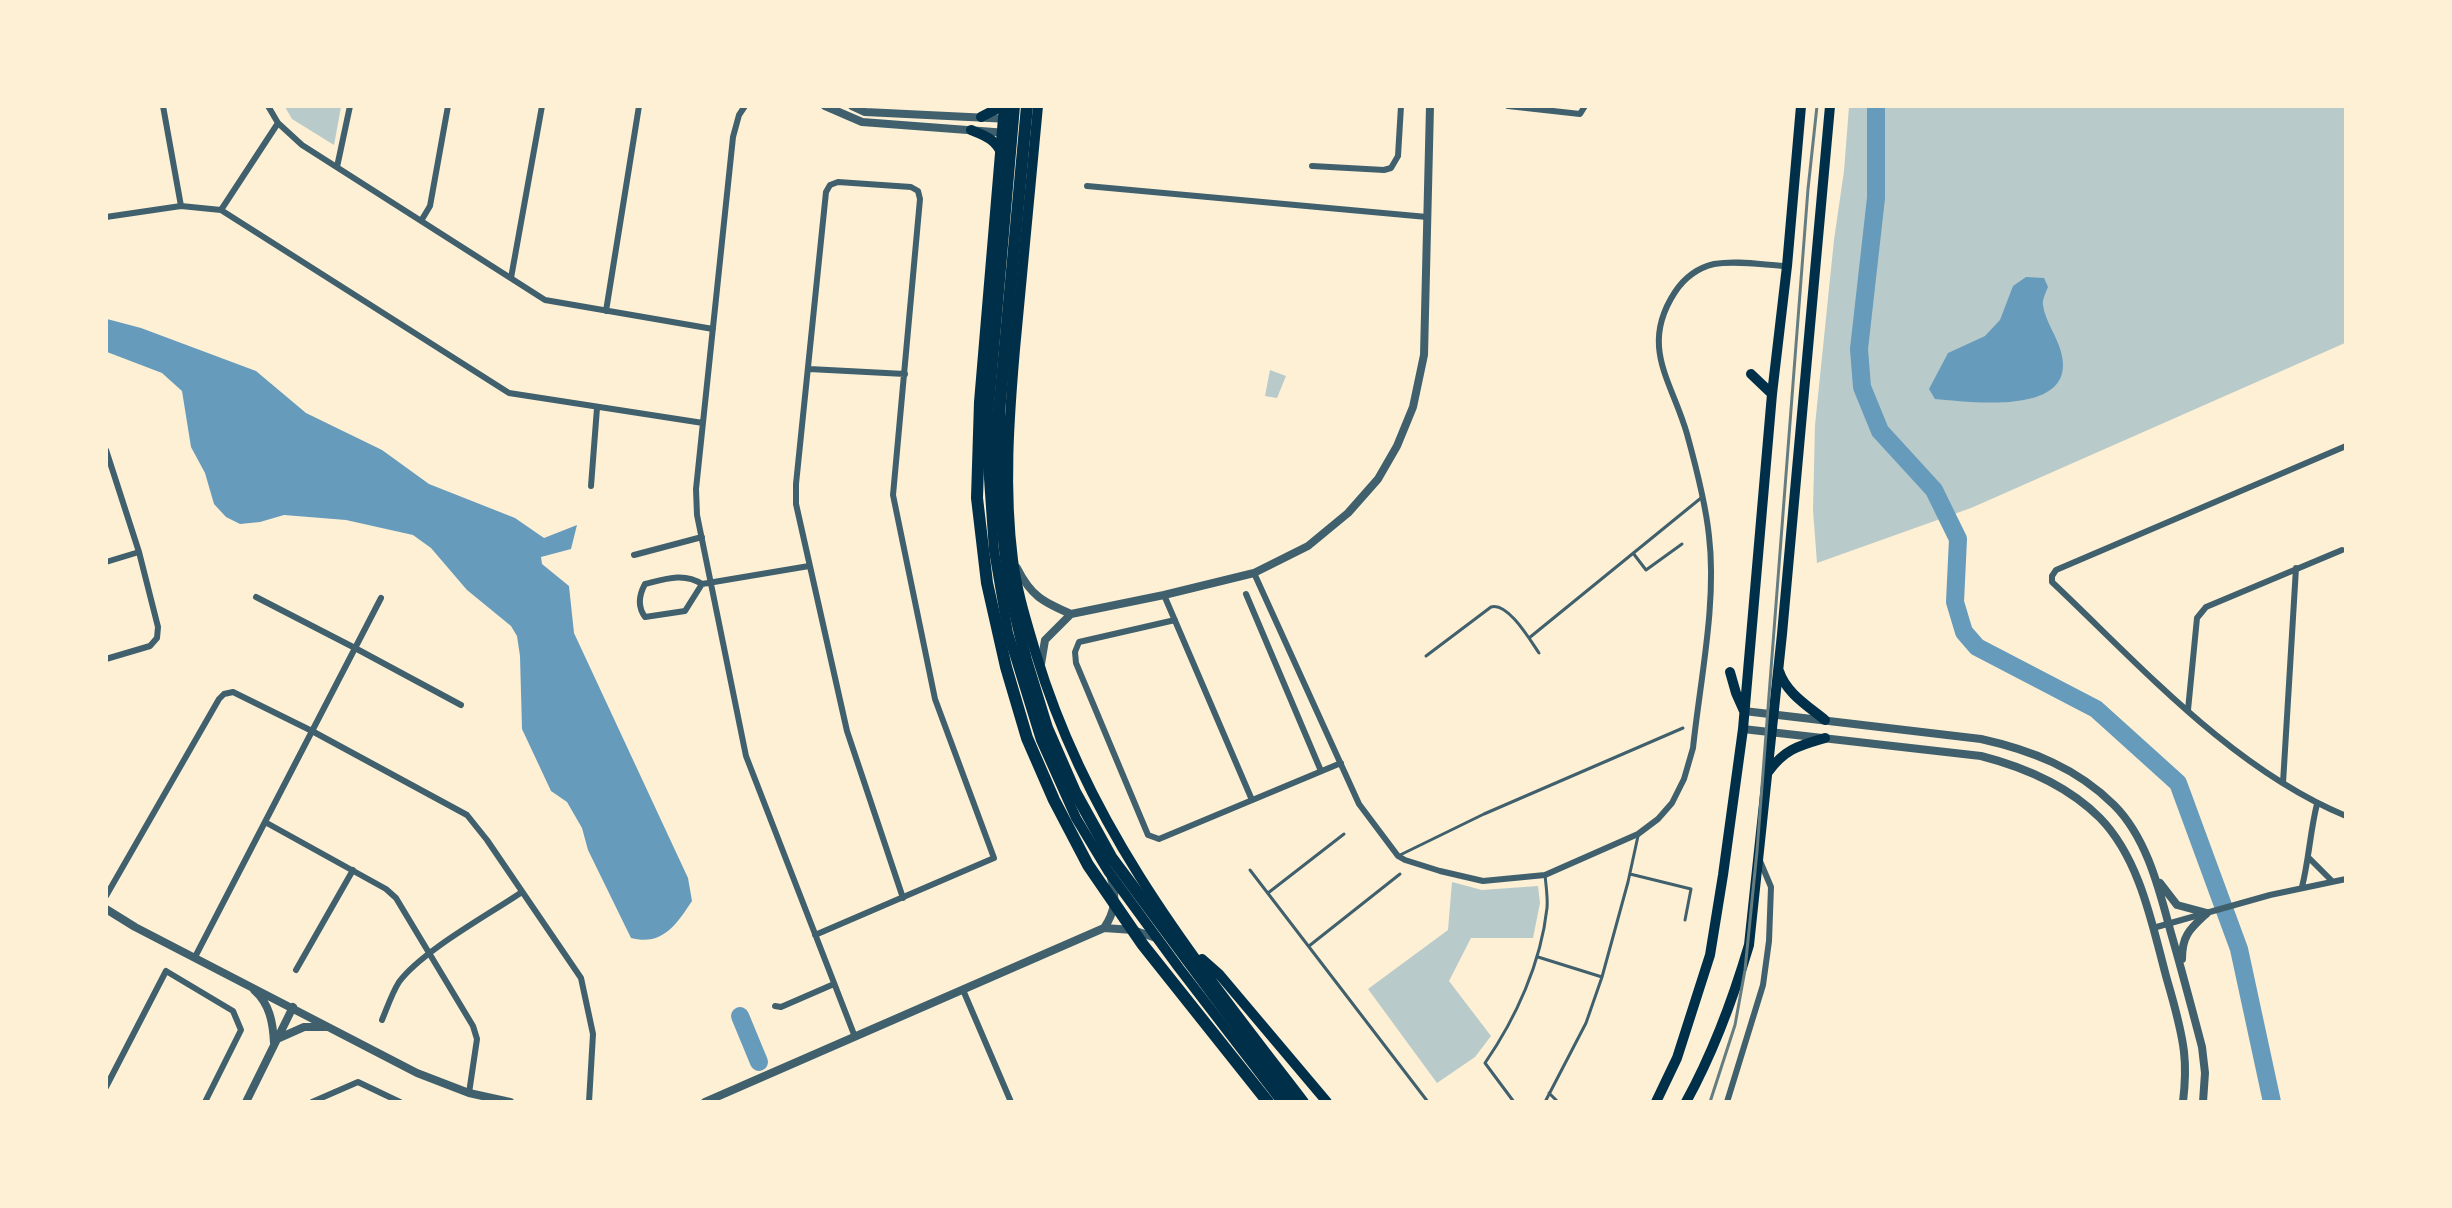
<!DOCTYPE html>
<style>
body{margin:0}
#map{position:relative;width:2452px;height:1208px;overflow:hidden;background:#fdf0d5;font-family:Cabin,sans-serif}
canvas{display:block}
.frame{position:absolute;inset:0;border:108px solid #fdf0d5;pointer-events:none}
</style>
<div id="map">
<canvas width="2452" height="1208"></canvas>
<div class="frame"></div>
</div>
<script>
const g = document.querySelector('canvas').getContext('2d');
g.lineJoin = 'round';
function fillPath(path, color) {
  g.fillStyle = color;
  g.fill(path, 'evenodd');
}
function stroke(path, color, width, dash) {
  g.strokeStyle = color;
  g.lineWidth = width;
  g.lineCap = dash ? 'butt' : 'round';
  g.setLineDash(dash || []);
  g.stroke(path);
}
const green = new Path2D(`
 M285,107H341L334,145L292,119Z
 M1849,107H2345V343L1971,508L1817,563L1813,510L1815,425L1834,240L1844,171Z
 M1270,370L1286,376L1277,398L1265,396Z
 M1452,882L1482,890L1538,886L1540,903L1533,938H1471L1449,981L1491,1036L1475,1057L1437,1083L1368,989L1448,930Z`);
const water = new Path2D(`
 M2026,277L2044,278L2048,287C2046,292 2042,300 2043,305C2045,321 2057,336 2061,352C2079,417 1970,402 1935,399L1929,389L1948,353L1985,336L2000,320L2013,286Z
 M107,319L141,328L256,371L306,413L382,450L429,484L515,518L544,538L577,525L571,549L541,557L542,564L569,586L574,633L688,878L692,901C676,925 663,946 631,938L588,850L582,828L567,802L551,791L522,729L520,656L517,636L511,626L467,590L431,548L413,535L346,520L284,515L260,522L240,524L226,517L214,504L205,473L191,447L182,391L162,373L107,352Z`);
const river = new Path2D(`
 M1876,106V198L1859,349L1862,387L1880,431L1934,490L1958,539L1955,602L1964,632L1977,647L2096,709L2178,783L2239,949L2272,1102
 M740,1016L759,1062`);
const service = new Path2D(`
 M1633,553L1646,570L1682,544
 M1529,638L1701,498
 M1426,656L1491,607C1508,602 1530,640 1539,653
 M1400,855L1484,814L1683,728
 M1250,870L1428,1102
 M1630,874L1691,889L1685,920
 M1268,893L1344,834
 M1309,946L1400,874
 M1538,957L1602,977
 M1549,1093L1558,1102
 M1514,1102L1485,1063C1516,1018 1541,963 1547,908C1548,898 1546,886 1545,875
 M1545,1102L1586,1023L1602,977L1628,882L1638,836`);
const minor = new Path2D(`
 M163,106L181,206
 M268,106L278,123L302,145L545,300L713,329
 M745,106L739,115L733,137L696,489L697,515L746,756L855,1037
 M1508,106L1580,114L1585,106
 M1312,166L1384,170L1391,168L1398,156L1401,106
 M337,167L350,106
 M1087,186L1427,217
 M221,210L278,123
 M106,217L181,206L221,210L509,393L703,423
 M421,221L430,206L448,106
 M511,278L542,106
 M606,311L639,106
 M809,369L905,374
 M2346,446L2056,570L2052,576V582C2140,665 2232,769 2346,816
 M106,450L139,552L158,627L157,638L150,646L106,659
 M591,486L597,408
 M634,555L702,537
 M106,562L139,552
 M1254,573L1359,804L1398,856L1405,860L1440,871L1483,881L1545,875L1638,834L1658,819L1672,803L1684,779L1693,748C1700,681 1717,603 1709,536C1706,506 1695,463 1687,434C1672,381 1639,347 1675,292C1685,277 1697,268 1714,264C1737,260 1764,265 1787,266
 M702,584L685,611L645,617C637,606 639,595 645,584C665,579 684,572 702,584L809,566
 M1246,594L1321,771
 M1164,595L1252,800
 M256,597L355,648L461,705
 M1175,620L1079,642L1075,652L1076,663L1148,835L1159,839L1341,763
 M2188,710L2197,618L2206,607L2342,550
 M2283,783L2296,568
 M265,822L386,889L396,898L473,1026L477,1039L469,1093
 M2310,859L2332,881
 M2302,887C2309,859 2310,832 2317,804
 M106,896L219,699L224,694L233,692L312,731L467,815L487,840L581,978L593,1034L589,1102
 M2153,928L2270,895L2346,879
 M815,935L994,858L935,699L893,495L920,199L918,191L911,187L838,182L830,185L826,192L796,484V504L847,731L903,898
 M195,957L381,598
 M296,970L353,870
 M963,990L1011,1102
 M775,1006L781,1007L834,984
 M382,1020C387,1008 392,993 399,982C422,951 488,915 522,892
 M106,1087L166,971L233,1011L241,1030L205,1102
 M312,1102L358,1082L400,1102
 M1727,1102L1763,985L1769,941L1771,887L1760,861`);
const tertiary = new Path2D(`
 M825,106L862,122L1007,133
 M852,106L865,112L1010,119
 M1017,568C1031,596 1043,602 1071,614
 M1041,664L1045,640L1071,614L1164,595L1254,573L1308,546L1348,513L1378,479L1397,446L1413,407L1424,355L1430,106
 M1744,711L1981,739C2031,750 2077,768 2114,805C2147,838 2159,889 2171,933C2182,971 2192,1009 2202,1047L2205,1073L2203,1102
 M1743,729L1981,756C2024,767 2068,786 2100,818C2140,859 2152,924 2166,976C2173,1001 2181,1026 2184,1052C2186,1069 2185,1085 2183,1102
 M2160,883L2177,905L2207,913C2190,929 2182,935 2182,959
 M106,909L135,927L417,1073L469,1093L510,1102
 M1104,928C1115,912 1117,897 1111,878
 M254,990C270,1004 273,1023 274,1043
 M277,1039L304,1027H327
 M246,1102L293,1007
 M705,1102L1104,928L1133,930L1156,938`);
const primary = new Path2D(`
 M1015,106L988,419V464L994,551L1008,633L1041,740L1076,818L1108,871L1179,968L1282,1102
 M1038,106C1030,187 1022,268 1015,349C1009,419 1004,489 1013,560C1017,592 1027,623 1036,654C1089,830 1194,959 1304,1102
 M981,117L1002,106
 M971,130C986,136 995,139 1002,154
 M1751,374L1772,394
 M1779,671C1786,693 1808,706 1825,720
 M1730,672L1736,693L1744,711
 M1768,772C1785,749 1798,746 1825,738
 M1202,959L1219,974L1327,1102
 M1656,1102L1677,1058L1710,955L1723,875L1743,729L1772,394L1787,266L1801,106
 M1686,1102C1713,1053 1733,999 1749,945L1782,634L1830,106`);
const motorway = new Path2D(`
 M1005,106L980,402L977,498L987,583L1006,667L1027,738L1054,800L1088,865L1143,945L1268,1102
 M1027,106L999,413V495L1009,586L1026,660L1047,728L1075,792L1111,857L1293,1102`);
const rail = new Path2D(`
 M1710,1102L1735,1025L1745,970L1757,851L1808,189L1817,106`);
fillPath(green, '#b9caca');
fillPath(water, '#669bbc');
stroke(river, '#669bbc', 18);
stroke(service, '#3f606c', 3);
stroke(minor, '#3f606c', 6);
stroke(tertiary, '#3f606c', 8);
stroke(primary, '#003049', 10);
stroke(motorway, '#003049', 12);
stroke(rail, '#657d81', 3);
</script>
